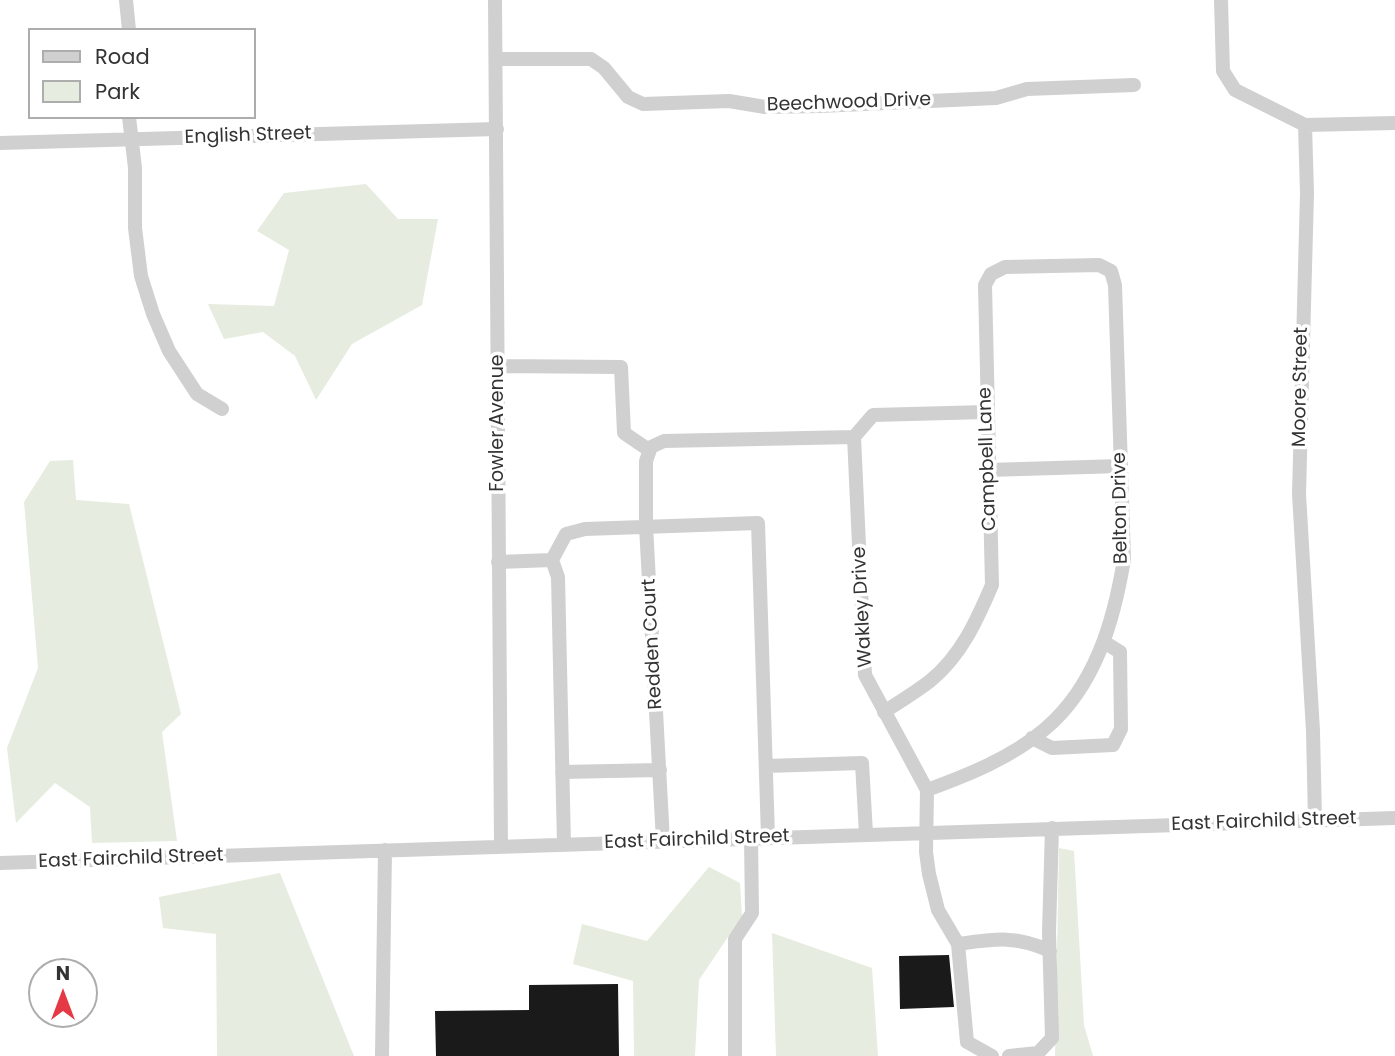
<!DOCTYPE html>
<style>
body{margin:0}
#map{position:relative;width:1395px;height:1056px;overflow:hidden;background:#fff;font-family:Poppins,sans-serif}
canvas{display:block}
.legend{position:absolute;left:28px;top:28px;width:228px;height:91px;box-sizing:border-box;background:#fff;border:2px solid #adadad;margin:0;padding:9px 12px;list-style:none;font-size:21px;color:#333}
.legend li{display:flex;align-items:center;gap:14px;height:35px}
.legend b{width:35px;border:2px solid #adadad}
.north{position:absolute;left:28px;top:958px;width:70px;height:70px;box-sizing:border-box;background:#fff;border:2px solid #adadad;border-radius:50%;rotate:0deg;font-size:19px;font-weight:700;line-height:28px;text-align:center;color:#333}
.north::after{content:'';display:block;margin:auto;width:24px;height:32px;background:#e63946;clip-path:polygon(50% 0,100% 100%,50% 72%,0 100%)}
</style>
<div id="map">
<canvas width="1395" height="1056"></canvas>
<ul class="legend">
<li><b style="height:9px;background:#d0d0d0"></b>Road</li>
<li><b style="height:19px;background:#e6ecdf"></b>Park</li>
</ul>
<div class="north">N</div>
</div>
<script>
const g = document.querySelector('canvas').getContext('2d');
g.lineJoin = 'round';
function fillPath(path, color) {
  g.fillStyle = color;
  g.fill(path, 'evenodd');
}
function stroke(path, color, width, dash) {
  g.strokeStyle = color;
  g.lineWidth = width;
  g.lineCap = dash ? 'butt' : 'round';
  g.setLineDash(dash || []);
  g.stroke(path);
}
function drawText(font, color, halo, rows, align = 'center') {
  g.font = font + ' Poppins,sans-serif';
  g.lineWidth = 7;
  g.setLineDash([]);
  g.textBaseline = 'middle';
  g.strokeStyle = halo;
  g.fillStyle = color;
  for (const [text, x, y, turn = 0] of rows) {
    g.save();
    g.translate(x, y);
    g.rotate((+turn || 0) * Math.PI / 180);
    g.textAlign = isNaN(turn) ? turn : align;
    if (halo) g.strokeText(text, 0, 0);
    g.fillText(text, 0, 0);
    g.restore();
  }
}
const green = new Path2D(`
 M366,184L398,219H438L422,305L352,344L316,400L295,356L263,332L224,339L208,304L274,306L289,250L257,231L284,193Z
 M73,460L76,500L129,504L181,714L162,732L177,841L92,843L90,807L55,783L16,823L7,748L38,668L24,502L50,461Z
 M1059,848L1074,851L1084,1025L1093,1056H1055Z
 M709,867L740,883L742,916L699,980L695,1056H634L633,981L573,964L582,924L647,941Z
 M280,873L354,1056H217L216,934L163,928L159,897Z
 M772,933L872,968L878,1056H776Z`);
const building = new Path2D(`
 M949,955L954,1007L900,1009L899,956Z
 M618,984L619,1056H436L435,1011L529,1010V985Z`);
const minor = new Path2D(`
 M126,0L129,30
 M495,0L501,847
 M1221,0L1223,71L1235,90L1305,125L1307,193L1299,494L1313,731L1315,820
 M497,59H591L604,68L628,97L643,104L729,101L765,107L820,106L996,98L1027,89L1134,85
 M129,117L135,168V228L141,276L153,314L169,351L197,394L222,409
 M1305,125L1395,123
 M0,143L497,129
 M497,366L621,367L624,433L649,450
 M986,412L873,415L854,437L865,675L927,790L926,852L929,874L938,910L958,944L967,1042L992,1056
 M988,470L1121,466
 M552,560L558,577L564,845
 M498,562L552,560L566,534L585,529L758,523L768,837
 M884,712C899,702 916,692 930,681C961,656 977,620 992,585L985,285L991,274L1005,267L1099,265L1111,271L1115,285L1124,559C1114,621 1095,687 1045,729C1011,758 968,775 927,790
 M1032,738L1052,748L1113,745L1121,729L1120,652L1104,642
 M766,766L862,763L866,834
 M562,772L660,770
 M663,841L646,526V461L651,447L664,441L854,437
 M0,863L1395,818
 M958,944C994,939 1016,935 1050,951
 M382,1056L385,850
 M735,1056V939L752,913L751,837
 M1009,1056L1038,1053L1052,1038L1049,932L1052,828`);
const streetNames = [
 ["Beechwood Drive",849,103,-2],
 ["English Street",248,136,-2],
 ["Moore Street",1301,387,-89],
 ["Fowler Avenue",498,423,-90],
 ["Campbell Lane",988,459,-92],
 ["Belton Drive",1121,508,-91],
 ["Wakley Drive",863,607,-93],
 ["Redden Court",653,644,-93],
 ["East Fairchild Street",1264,822,-2],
 ["East Fairchild Street",697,840,-2],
 ["East Fairchild Street",131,859,-2]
];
fillPath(green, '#e6ecdf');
fillPath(building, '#1a1a1a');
stroke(minor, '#d0d0d0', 14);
drawText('19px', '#333', '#fff', streetNames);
</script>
